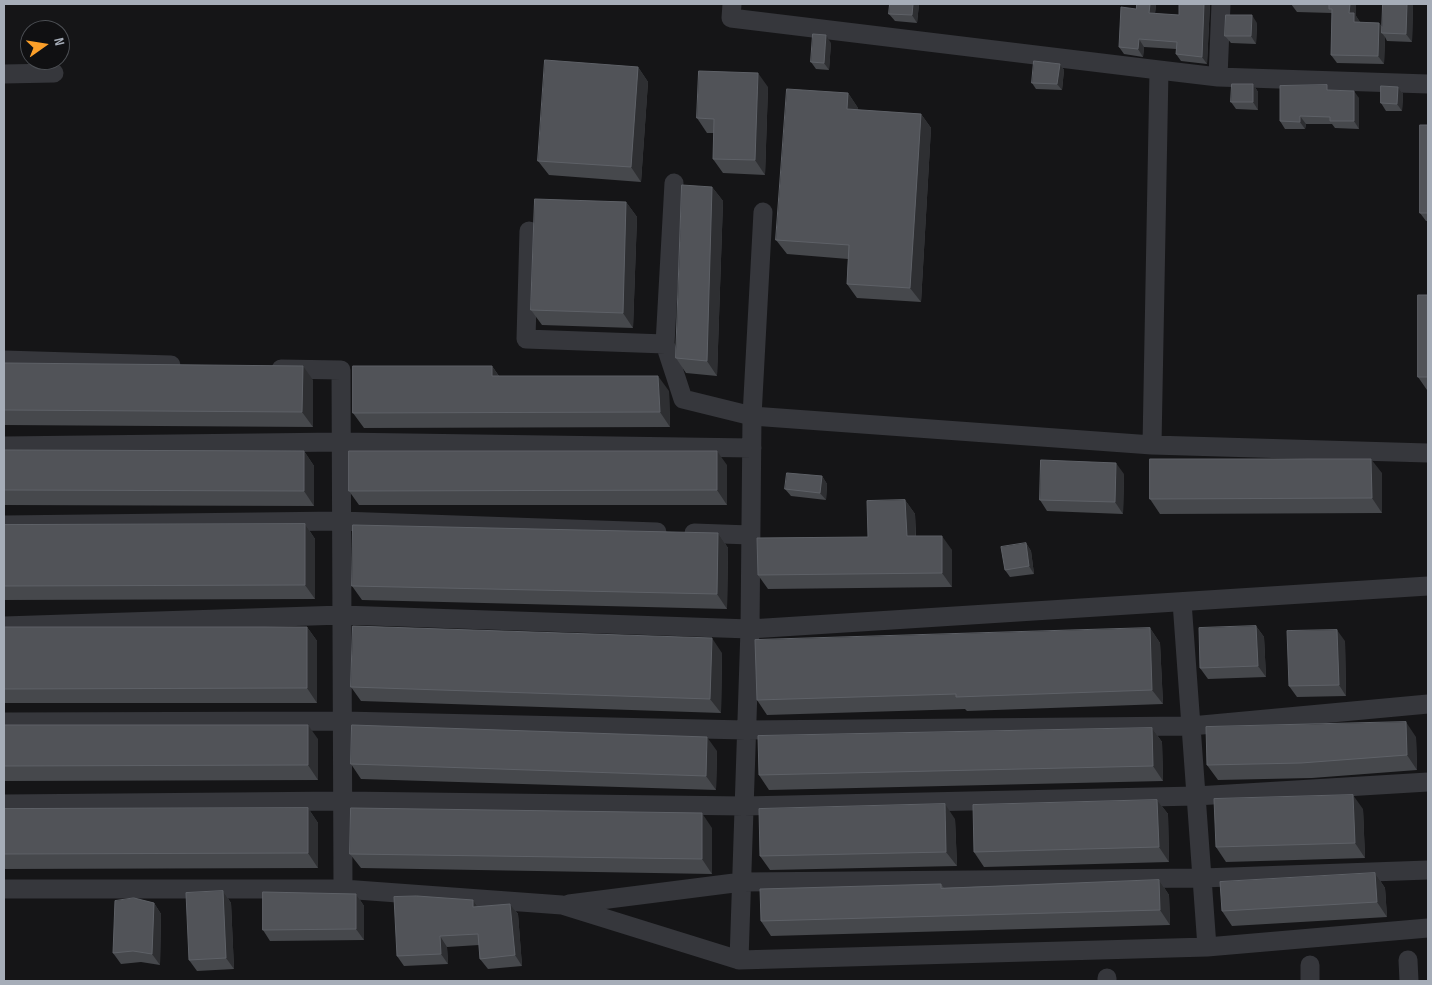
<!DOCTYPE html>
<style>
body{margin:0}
#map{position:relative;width:1432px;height:985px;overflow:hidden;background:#151517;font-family:"Sofia Sans Condensed",sans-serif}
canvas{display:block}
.frame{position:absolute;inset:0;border:5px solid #a6adb8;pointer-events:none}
.north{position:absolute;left:20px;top:20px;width:50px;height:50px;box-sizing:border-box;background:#101012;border:1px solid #4c4f54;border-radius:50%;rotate:77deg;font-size:14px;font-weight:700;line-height:20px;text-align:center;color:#a6adb8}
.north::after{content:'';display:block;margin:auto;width:18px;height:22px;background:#fb9f29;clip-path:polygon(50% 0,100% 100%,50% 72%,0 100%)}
</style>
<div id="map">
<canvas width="1432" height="985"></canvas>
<div class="frame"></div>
<div class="north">N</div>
</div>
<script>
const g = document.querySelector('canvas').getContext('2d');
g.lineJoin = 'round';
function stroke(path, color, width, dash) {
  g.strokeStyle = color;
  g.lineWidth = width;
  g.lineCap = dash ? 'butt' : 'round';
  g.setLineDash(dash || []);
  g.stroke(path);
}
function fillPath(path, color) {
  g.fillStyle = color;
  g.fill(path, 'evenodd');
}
const street = new Path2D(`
 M732,4L731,18L1159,70L1218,77L1428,84
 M4,74L54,73
 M1218,77L1221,4
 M529,231L526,339L665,344L683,399L752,416L1152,445L1428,453
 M665,344L674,183
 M4,360L171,365
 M281,369L341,370L343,889
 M1152,445L1159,70
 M4,446L340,442L752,448
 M4,525L341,521L657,532
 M694,533L750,535
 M1182,602L1207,947
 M4,626L342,615L750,629L1428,586
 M4,722L343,721L746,730L1191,726L1428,704
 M4,804L344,801L744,806L1196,796L1428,782
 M4,889H343L562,905L739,960L1207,947L1428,928
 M569,904L742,882L1202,878L1428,870
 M739,960L750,629L752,416L763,212
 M1408,960L1409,981
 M1310,965V981
 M1107,978V981`);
const wall = new Path2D(`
 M919,4L917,23L895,21L889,14Z
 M1137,4H1156L1155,14L1179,15V4H1210L1207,64L1181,61L1176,54V49L1144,47L1143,57L1124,54L1119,47L1136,9Z
 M1291,4H1356V16L1360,22L1379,23L1382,27L1413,4L1412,42L1387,41L1385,37L1384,64L1337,63L1331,55L1332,13L1297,12Z
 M1257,23L1256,44L1231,43L1225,36Z
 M831,43L829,70L816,69L811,62Z
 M1060,64L1064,70L1062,90L1036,89L1032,83Z
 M638,67L648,82L641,182L549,175L538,161Z
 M1253,84L1258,92V110L1236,109L1231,102Z
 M768,87L765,175L723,173L713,159L714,133H707L697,118Z
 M1398,87L1403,94L1402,111H1386L1381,103Z
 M1330,90L1359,98V129L1335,128L1332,124H1306L1305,129H1285L1280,121Z
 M848,93L858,108V110L921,114L931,128L921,302L857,298L847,284L848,259L787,254L776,240Z
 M1428,125V221H1426L1420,213Z
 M712,187L723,201L717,376L686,373L676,358Z
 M626,202L637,217L633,328L542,325L531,310Z
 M1428,295V390H1427L1418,377Z
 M4,363L313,380V427L4,425Z
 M492,366L499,376L669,391L670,427L364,428L353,413Z
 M4,450L304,451L314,466V506L4,505Z
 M727,465V505H359L349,491Z
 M1382,473V513L1160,514L1150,499Z
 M1124,474L1123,514L1047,511L1040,500Z
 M822,476L827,484L826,500L791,496L785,489Z
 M905,500L915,514L916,536L952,550V587L768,589L758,575L868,537Z
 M305,524L315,539V599L4,600V525Z
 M718,533L728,548L727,609L362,600L352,586Z
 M1026,543L1031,551L1034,574L1010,577L1005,570Z
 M1256,626L1264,637L1266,677L1208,679L1200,668Z
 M4,627H307L317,641V703H4Z
 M1150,628L1160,643L1163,704L967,711L965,709L767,715L757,700Z
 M1345,641L1346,696L1297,697L1289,686Z
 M722,653L721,713L361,701L351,687Z
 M4,725L318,739V780L4,781Z
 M1152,728L1162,742L1163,781L769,790L759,775Z
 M1416,737L1417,770L1312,778L1218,780L1207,765Z
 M717,751L716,790L361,779L351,764Z
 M1157,800L1168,814L1169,862L984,867L974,852Z
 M308,808L318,823V868L4,869V809Z
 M1363,809L1365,858L1226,862L1216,847Z
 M955,819L957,866L770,870L760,856Z
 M712,828V874L361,868L350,854Z
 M1375,873L1385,888L1387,917L1232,926L1222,911Z
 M1159,880L1169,895L1170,925L771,936L761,921L941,884L944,888Z
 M223,891L231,903L234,969L197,971L189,960Z
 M356,894L364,906V940L270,941L263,930Z
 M473,900L478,907L510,904L518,914L522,966L488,969L480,959L479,945L447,947L448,964L404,966L397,956Z
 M154,903L161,914L160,965L141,962L121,964L113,953Z`);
const shadedWall = new Path2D(`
 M913,4H919L917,23L912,15Z
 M1150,4H1156L1154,21L1149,13Z
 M1204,4H1210L1207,64L1202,57Z
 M1350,4H1356V16L1360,22H1354L1349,13Z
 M1407,4H1413L1412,42L1406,34Z
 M1252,15L1257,23L1256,44L1251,36Z
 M1379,23L1385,31L1382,33L1385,37L1384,64L1378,56Z
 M826,35L831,43L829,70L824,63Z
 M1139,39L1144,47L1143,57L1138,49Z
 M1060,64L1064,70L1062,90L1057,84Z
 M638,67L648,82L641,182L631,167Z
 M758,73L768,87L765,175L755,160Z
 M1253,84L1258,92V110L1253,102Z
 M1398,87L1403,94L1402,111L1397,104Z
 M1354,91L1359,98V129L1354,121Z
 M848,93L858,108L857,124L847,109Z
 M921,114L931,128L921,302L910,288Z
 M1300,116L1306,124L1305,129L1300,122Z
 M712,187L723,201L717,376L707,361Z
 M626,202L637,217L633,328L623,313Z
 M303,366L313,380V427L302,412Z
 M492,366L502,381L492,376Z
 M658,376L669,391L670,427L660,412Z
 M304,451L314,466V506L304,491Z
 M717,451L727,465V505L717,490Z
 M1371,459L1382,473V513L1372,498Z
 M1116,463L1124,474L1123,514L1115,502Z
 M822,476L827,484L826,500L820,493Z
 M905,500L915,514L916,550L907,536Z
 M305,524L315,539V599L305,585Z
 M718,533L728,548L727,609L717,594Z
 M942,536L952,550V587L942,573Z
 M1026,543L1031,551L1034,574L1029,566Z
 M1256,626L1264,637L1266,677L1258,666Z
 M307,627L317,641V703L307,688Z
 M1150,628L1160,643L1163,704L1152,690Z
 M1337,630L1345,641L1346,696L1339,685Z
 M712,638L722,653L721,713L710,699Z
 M1406,722L1416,737L1417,770L1407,755Z
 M308,725L318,739V780L308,765Z
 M1152,728L1162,742L1163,781L1153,766Z
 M707,737L717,751L716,790L706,776Z
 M1353,795L1363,809L1365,858L1355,843Z
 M1157,800L1168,814L1169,862L1159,847Z
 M945,804L955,819L957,866L946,852Z
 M308,808L318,823V868L308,853Z
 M702,813L712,828V874L702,859Z
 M1375,873L1385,888L1387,917L1377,902Z
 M1159,880L1169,895L1170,925L1160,910Z
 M223,891L231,903L234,969L226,958Z
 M356,894L364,906V940L356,929Z
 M473,900L480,910L473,907Z
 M154,903L161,914L160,965L152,954Z
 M510,904L518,914L522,966L515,955Z
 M440,936L447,947L448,964L441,954Z`);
const building = new Path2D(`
 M890,4H913L912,15L889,14Z
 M1137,4H1150L1149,13L1179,15V4H1204L1202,57L1176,54L1177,42L1139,39L1138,49L1119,47L1121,7L1136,9Z
 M1305,4H1350L1349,13H1354V22L1379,23L1378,56L1331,55L1332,9H1329V5Z
 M1383,4H1407L1406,34L1382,33Z
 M1226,15H1252L1251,36H1225Z
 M813,34L826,35L824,63L811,62Z
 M545,60L638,67L631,167L538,161Z
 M1034,61L1060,64L1057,84L1032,83Z
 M699,71L758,73L755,160L713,159L714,119L697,118Z
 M1232,84H1253V102H1231Z
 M1327,85V90L1354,91V121H1330V117L1300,116V122L1280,121V86Z
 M1381,86L1398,87L1397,104L1381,103Z
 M787,89L848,93L847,109L921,114L910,288L847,284L849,245L776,240Z
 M1420,125H1428V213H1420Z
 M682,185L712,187L707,361L676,358Z
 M535,199L626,202L623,313L531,310Z
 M1418,295H1428V377H1418Z
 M4,363L303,366L302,412L4,410Z
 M353,366H492V376H658L660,412L353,413Z
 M4,450L304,451V491L4,490Z
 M349,451H717V490L349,491Z
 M1150,459H1371L1372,498L1150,499Z
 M1041,460L1116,463L1115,502L1040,500Z
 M787,473L822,476L820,493L785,489Z
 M905,500L907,536H942V573L758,575L757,538L868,537L867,501Z
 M305,524V585L4,586V525Z
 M353,525L718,533L717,594L352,586Z
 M1026,543L1029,566L1005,570L1001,547Z
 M353,626L712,638L710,699L351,687Z
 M1256,626L1258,666L1200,668L1199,628Z
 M4,627H307V688L4,689Z
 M1150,628L1152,690L956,697V694L757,700L755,640Z
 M1337,630L1339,685L1289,686L1287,631Z
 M1406,722L1407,755L1301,763L1207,765L1206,727Z
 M4,725H308V765L4,766Z
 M352,725L707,737L706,776L351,764Z
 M1152,728L1153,766L759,775L758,736Z
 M1353,795L1355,843L1216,847L1214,799Z
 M1157,800L1159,847L974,852L973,805Z
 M945,804L946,852L760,856L759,809Z
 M308,808V853L4,854V809Z
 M351,808L702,813V859L350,854Z
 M1375,873L1377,902L1222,911L1220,882Z
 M1159,880L1160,910L761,921L760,889L941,884V888Z
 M223,891L226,958L189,960L186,893Z
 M263,892L356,894V929L263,930Z
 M417,896L473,900V907L510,904L515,955L480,959L478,934L440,936L441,954L397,956L394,897Z
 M134,898L154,903L152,954L133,951L113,953L115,901Z`);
stroke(street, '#36373c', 19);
fillPath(wall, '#46484c');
fillPath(shadedWall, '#2e2f32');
fillPath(building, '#515358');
stroke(building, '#5e6167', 1);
</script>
